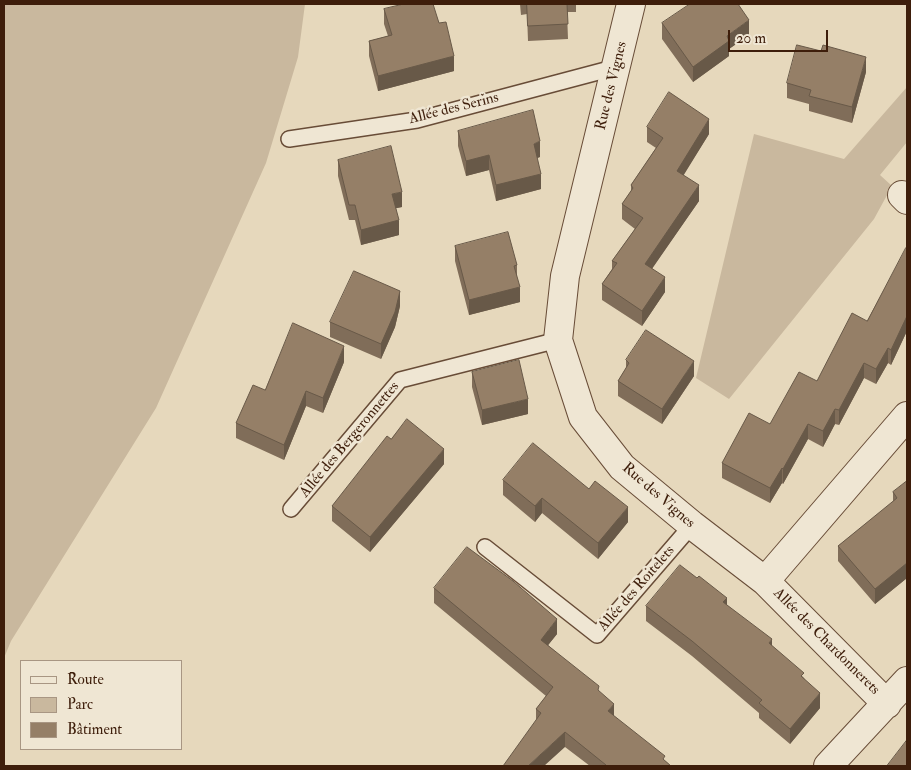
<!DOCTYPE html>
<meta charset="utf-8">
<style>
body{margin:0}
#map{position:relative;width:911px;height:770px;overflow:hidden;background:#e6d8bc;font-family:"IM FELL Double Pica",serif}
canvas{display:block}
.frame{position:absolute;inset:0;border:5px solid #3e1e0b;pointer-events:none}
.legend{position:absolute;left:20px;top:660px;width:162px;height:90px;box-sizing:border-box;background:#efe6d3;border:1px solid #a89683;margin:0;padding:6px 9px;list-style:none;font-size:15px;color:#3e1e0b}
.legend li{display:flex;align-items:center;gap:10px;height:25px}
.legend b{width:25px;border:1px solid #a89683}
.scale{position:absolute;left:728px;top:30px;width:100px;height:22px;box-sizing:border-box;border:2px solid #3e1e0b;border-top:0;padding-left:6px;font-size:15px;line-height:18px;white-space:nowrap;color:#3e1e0b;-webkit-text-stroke:4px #efe6d3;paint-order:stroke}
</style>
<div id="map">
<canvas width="911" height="770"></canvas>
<div class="frame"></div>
<ul class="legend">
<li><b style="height:6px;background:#efe6d3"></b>Route</li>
<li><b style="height:14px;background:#c9b89e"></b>Parc</li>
<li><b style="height:14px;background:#957f67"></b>Bâtiment</li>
</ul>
<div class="scale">20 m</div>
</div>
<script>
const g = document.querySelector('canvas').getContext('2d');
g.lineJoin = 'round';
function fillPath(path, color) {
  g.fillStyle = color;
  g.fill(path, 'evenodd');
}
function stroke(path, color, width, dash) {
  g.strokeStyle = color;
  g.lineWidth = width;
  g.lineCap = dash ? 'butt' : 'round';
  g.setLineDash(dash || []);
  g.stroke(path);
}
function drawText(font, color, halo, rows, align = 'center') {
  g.font = font + ' "IM FELL Double Pica",serif';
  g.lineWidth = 5;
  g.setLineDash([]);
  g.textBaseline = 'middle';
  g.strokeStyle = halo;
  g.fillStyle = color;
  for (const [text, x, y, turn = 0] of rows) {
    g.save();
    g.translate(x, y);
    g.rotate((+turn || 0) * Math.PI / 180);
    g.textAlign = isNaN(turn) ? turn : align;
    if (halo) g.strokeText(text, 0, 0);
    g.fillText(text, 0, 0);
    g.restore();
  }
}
const green = new Path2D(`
 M4,4H305L298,57L266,163L156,408L11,641L4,658Z
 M907,87V142L880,175L892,186L874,219L729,399L696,378L754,134L844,159Z`);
const lane = new Path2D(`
 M289,139L417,120L617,67
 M291,509L400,380L558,340
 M485,547L597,635L692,525`);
const street = new Path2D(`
 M631,4L565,276L558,340L583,417L622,467L692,525L765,581L907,416
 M902,195L907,200
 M765,581L887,704
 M828,766L907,681`);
const wall = new Path2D(`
 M520,4H576V12H567L568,39L528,41L527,14L521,15Z
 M384,9L439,23L454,71L378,91L369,56V41L388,36L384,24Z
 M662,23L749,35L729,49V56L693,82L662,39Z
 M866,72L852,123L809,111V104L787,98V83Z
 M647,127L709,134L683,175L699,201L652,268L665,292L642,326L602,300V284L612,269V261L635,229L622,219V204L631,191V185L656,148L647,142Z
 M458,131L540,157L537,158L541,189L496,201L489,170L466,176L458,146Z
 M338,160L402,207L396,208L399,235L361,245L355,220H349L338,176Z
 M455,246L517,265V277L520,302L469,315L455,261Z
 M907,249V331L891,365L888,363L876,384L864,378L839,425L835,424L823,447L808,439L783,484L782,483L770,503L722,478V463L770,424L817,381L867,321Z
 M400,306L395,327L381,359L330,337V322Z
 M626,360L694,376L662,424L618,396V381L626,368Z
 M344,362L323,413L306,406L284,460L236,438V423L265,390Z
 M472,372L528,414L482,425L472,387Z
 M391,439L444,464L370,552L332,521V506Z
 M503,480L628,522L598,559L542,513L535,522L503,495Z
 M907,481V578L875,604L838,561V546L893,502V492Z
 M434,588L557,634L548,645L599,691L614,716L671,766H590L565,747L536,721V709L546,696L434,603Z
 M727,605L772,646L804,678L820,708L790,744L759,718V713L692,656L646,621V606Z`);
const shadedWall = new Path2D(`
 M749,20V35L729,49V56L693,82V67L727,36Z
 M454,56V71L378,91V76Z
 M866,57V72L852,123V107Z
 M709,119V134L677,186V171Z
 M540,141V157L534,159V144Z
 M489,155V170L466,176V161Z
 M541,174V189L496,201V185Z
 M699,185V201L645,279V264Z
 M402,192V207L392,209V194Z
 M399,220V235L361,245V230Z
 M665,277V292L642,326V311Z
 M520,287V302L469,315V300Z
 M400,291V306L395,327L381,359V344Z
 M907,316V331L891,365V350Z
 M344,346V362L323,413V398Z
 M888,348V363L876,384V369Z
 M694,361V376L662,424V409Z
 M864,363V378L839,425V410Z
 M306,391V406L284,460V445Z
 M528,399V414L482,425V410Z
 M835,409V424L823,447V431Z
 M808,424V439L783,484V469Z
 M444,449V464L370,552V537Z
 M782,468V483L770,503V488Z
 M542,498V513L535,522V506Z
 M628,507V522L598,559V543Z
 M907,563V578L875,604V589Z
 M727,598V613L723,602Z
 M557,619V634L541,654V640Z
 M772,639V654L769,643Z
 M820,693V708L790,744V729Z
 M614,704V718L608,711Z
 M565,732V747L544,766H528Z`);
const building = new Path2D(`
 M404,4H433L439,23L446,22L454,56L378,76L369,41L392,35L384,9Z
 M527,4H567L568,24L528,26Z
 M690,4H738L749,20L727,36L729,41L693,67L662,23Z
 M797,45L821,51L823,45L866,57L852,107L809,96L811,90L787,83Z
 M669,92L709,119L677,171L699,185L645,264L665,277L642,311L602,284L617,263L612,261L643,218L622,204L633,188L631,185L663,138L647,127Z
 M533,110L540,141L534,144L541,174L496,185L489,155L466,161L458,131Z
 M391,146L402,192L392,194L399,220L361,230L355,205H349L338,160Z
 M508,232L517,265L514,266L520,287L469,300L455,246Z
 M906,248L907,249V316L891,350L888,348L876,369L864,363L839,410L835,409L823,431L808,424L783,469L782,468L770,488L722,463L749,413L770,424L799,372L817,381L852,313L867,321Z
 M354,271L400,291L395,312L381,344L330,322Z
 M293,323L344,346L323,398L306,391L284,445L236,423L253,385L265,390Z
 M646,330L694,361L662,409L618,381L629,363L626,360Z
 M519,360L528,399L482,410L472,372Z
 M407,419L444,449L370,537L332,506L387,436L391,439Z
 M533,443L589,489L595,481L628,507L598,543L542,498L535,506L503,480Z
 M907,481V563L875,589L838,546L897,498L893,492Z
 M467,547L513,581L557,619L541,640L599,686L598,690L614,704L608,711L665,756L663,759L671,766H605L606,765L565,732L528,766H503L541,713L536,709L553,687L434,588Z
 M680,565L697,578L699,576L727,598L723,602L772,639L769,643L804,673L801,676L820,693L790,729L759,703L762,700L692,641L646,606Z
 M907,740V766H887Z`);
const streetNames = [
 ["Rue des Vignes",612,86,-76],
 ["Allée des Serins",454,109,-14],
 ["Allée des Bergeronnettes",350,440,-50],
 ["Rue des Vignes",658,496,41],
 ["Allée des Roitelets",637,589,-49],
 ["Allée des Chardonnerets",826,642,45]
];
fillPath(green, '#c9b89e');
stroke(lane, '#684c37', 18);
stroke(street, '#684c37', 30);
stroke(lane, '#efe6d3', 15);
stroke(street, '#efe6d3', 28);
fillPath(wall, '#806d59');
fillPath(shadedWall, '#685948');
fillPath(building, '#957f67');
stroke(building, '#685948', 1);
drawText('15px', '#3e1e0b', '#efe6d3', streetNames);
</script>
